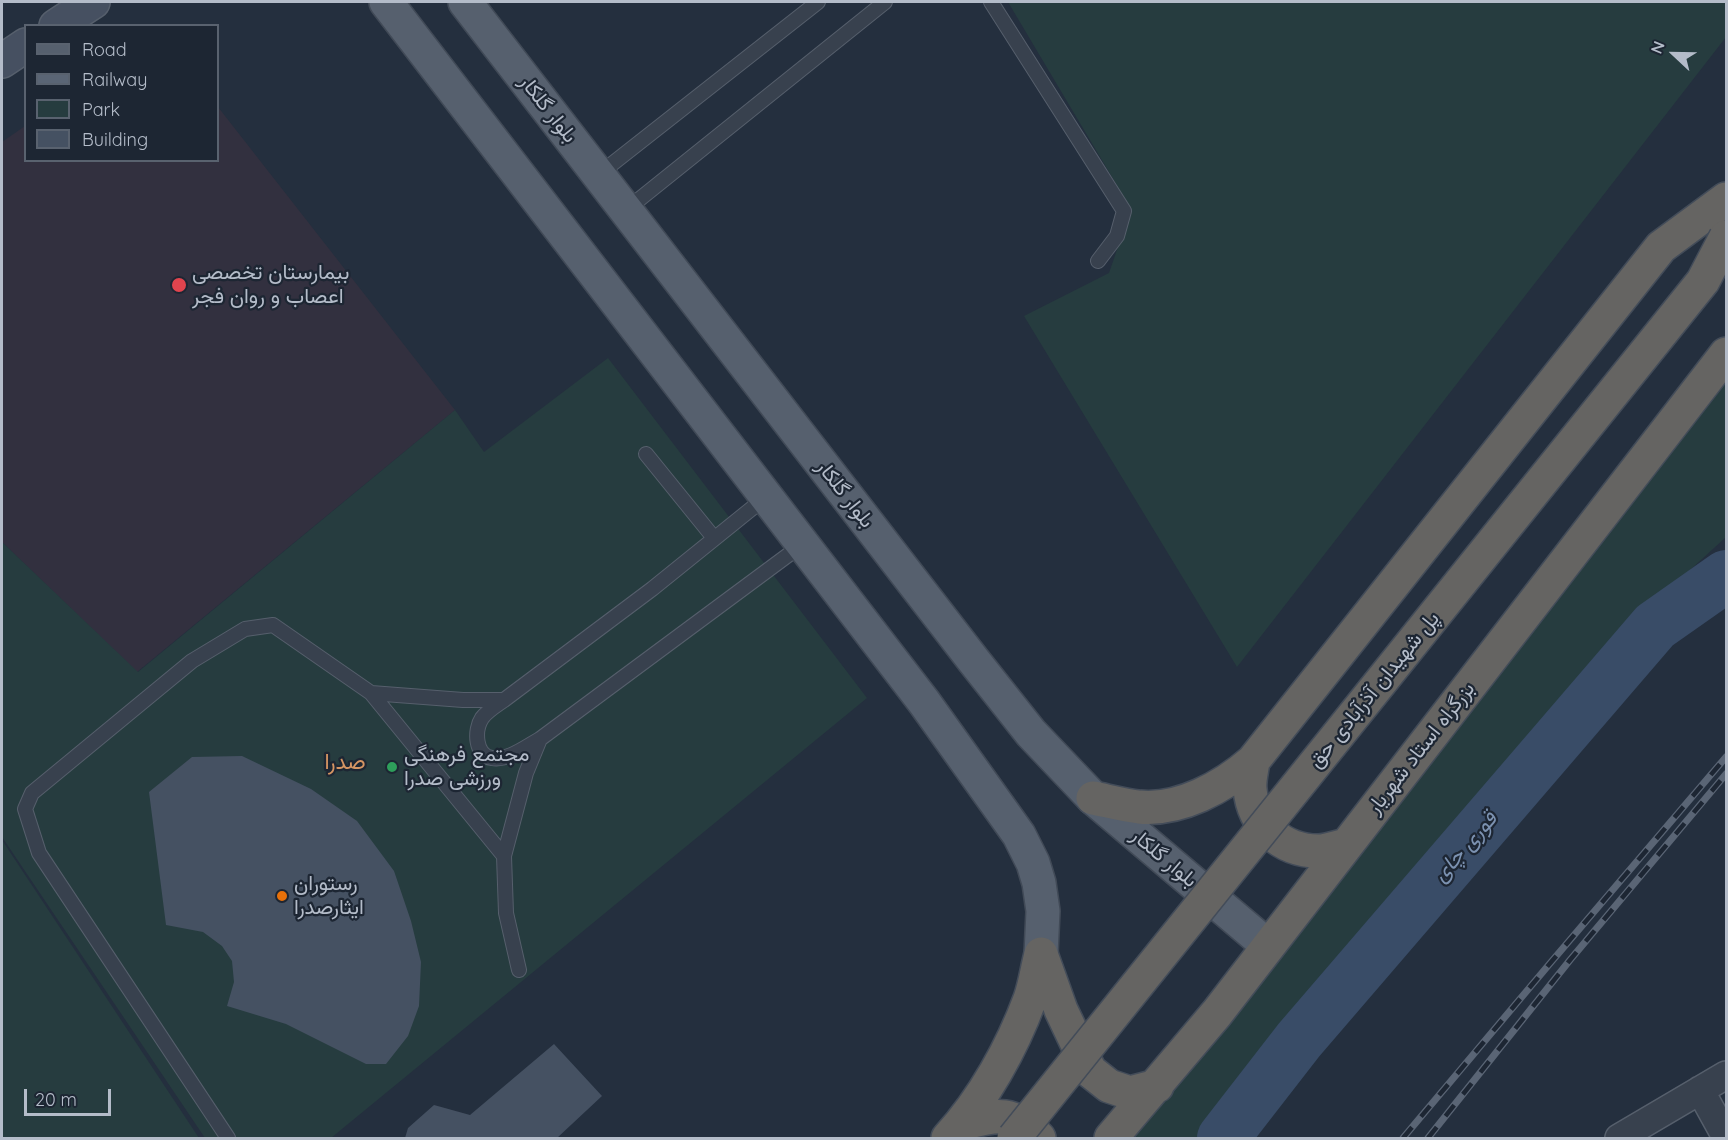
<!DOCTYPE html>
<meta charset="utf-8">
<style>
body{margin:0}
#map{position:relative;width:1728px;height:1140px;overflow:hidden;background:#242f3e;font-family:Quicksand,sans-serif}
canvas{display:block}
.frame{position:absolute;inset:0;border:3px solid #b4bcc9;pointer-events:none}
.legend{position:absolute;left:24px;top:24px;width:195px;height:138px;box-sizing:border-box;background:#1d2633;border:2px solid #59626f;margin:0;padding:8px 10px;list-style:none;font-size:18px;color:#b4bcc9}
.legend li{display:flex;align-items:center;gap:12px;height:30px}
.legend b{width:30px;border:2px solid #59626f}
.north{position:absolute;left:1644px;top:24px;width:60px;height:60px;-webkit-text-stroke:4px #1d2633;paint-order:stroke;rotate:292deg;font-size:16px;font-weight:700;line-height:24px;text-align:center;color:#b4bcc9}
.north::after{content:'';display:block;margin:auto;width:21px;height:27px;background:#b4bcc9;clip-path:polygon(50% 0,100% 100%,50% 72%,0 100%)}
.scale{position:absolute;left:24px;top:1089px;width:87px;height:27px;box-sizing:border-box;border:3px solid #b4bcc9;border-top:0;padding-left:8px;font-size:18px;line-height:21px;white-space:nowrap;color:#b4bcc9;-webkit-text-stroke:4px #1d2633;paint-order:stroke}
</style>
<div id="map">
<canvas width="1728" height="1140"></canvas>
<div class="frame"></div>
<ul class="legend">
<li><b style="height:8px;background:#56606e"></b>Road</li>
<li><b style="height:8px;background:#5a6575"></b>Railway</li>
<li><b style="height:16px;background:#263c3f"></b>Park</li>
<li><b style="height:16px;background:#455162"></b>Building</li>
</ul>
<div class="north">N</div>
<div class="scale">20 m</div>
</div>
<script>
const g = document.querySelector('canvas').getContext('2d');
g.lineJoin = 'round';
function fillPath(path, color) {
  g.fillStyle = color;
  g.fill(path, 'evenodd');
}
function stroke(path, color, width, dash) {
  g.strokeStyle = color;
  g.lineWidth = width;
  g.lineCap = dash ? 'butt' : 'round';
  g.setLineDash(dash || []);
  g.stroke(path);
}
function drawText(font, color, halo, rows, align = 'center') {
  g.font = font + ' Quicksand,Vazirmatn,sans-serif';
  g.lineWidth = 4.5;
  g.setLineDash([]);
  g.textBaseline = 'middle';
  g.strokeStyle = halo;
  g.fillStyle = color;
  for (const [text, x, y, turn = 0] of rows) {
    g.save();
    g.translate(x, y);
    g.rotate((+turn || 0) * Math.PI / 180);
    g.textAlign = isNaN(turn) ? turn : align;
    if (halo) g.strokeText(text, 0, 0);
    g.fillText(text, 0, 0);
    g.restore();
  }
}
const medical = new Path2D(`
 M218,107L455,410L137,672L2,542V142L25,126L26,160H218Z`);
const green = new Path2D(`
 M1008,2H1726V37L1237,667L1024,316L1109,273L1131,209Z
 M608,358L867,698L331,1138H205L2,837V542L138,672L455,410L484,452Z
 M1726,377V537L1678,581L1480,811L1210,1138H1128Z
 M2,840L199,1138H2Z`);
const river = new Path2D(`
 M1223,1138L1299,1040L1655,626L1726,576`);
const building = new Path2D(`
 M242,756L311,789L357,821L394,871L411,921L421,962L419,1006L408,1036L386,1064H366L286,1024L227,1006L234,982L232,961L222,946L203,932L166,925L149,792L192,757Z
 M554,1044L602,1096L557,1138H405L408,1128L434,1105L470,1115Z`);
const service = new Path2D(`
 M991,2L1124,211L1117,236L1098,261
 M598,175L818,2
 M626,210L885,2
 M646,454L714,538
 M371,693L463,700H504L652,589L766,497
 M504,700C497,705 487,711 482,718C474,730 475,756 492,758C508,761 527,746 540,739
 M519,970L506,913L504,856L526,773L540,739L803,544
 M228,1138L39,853L25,809L32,793L192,661L245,629L273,625L371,693L504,856`);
const minor = new Path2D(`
 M1700,1090L1726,1137
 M1619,1138L1726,1075`);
const secondary = new Path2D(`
 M56,26L93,2
 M2,61L26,45`);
const primary = new Path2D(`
 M386,2L924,702L1019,835L1033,863L1039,883L1043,911L1041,954
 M465,2L974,661L1031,733L1093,798L1268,946`);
const trunk = new Path2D(`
 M1253,761C1252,770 1249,780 1250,789C1253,825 1282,851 1318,851C1327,851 1337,847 1346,845
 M1093,798C1108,801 1123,805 1139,807C1180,811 1223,787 1253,761L1661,247L1726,199
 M1041,954L1061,1010L1090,1071L1109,1086L1130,1093L1157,1086
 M961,1124C996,1115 1011,1109 1039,1138
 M948,1138C983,1100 1012,1048 1030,999C1035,985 1037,969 1041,954
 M1111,1138L1217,1013L1726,354`);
const rail = new Path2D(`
 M1403,1138L1552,961L1726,757
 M1428,1138L1570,960L1726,774`);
const trunkBridge = new Path2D(`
 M1014,1138L1703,281L1726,237`);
const markers = [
 [179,285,8,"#e0444e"],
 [392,767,6,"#2e9e5b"],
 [282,896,6,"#e8710a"]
];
const streetNames = [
 ["بلوار گلکار",548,109,52],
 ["بلوار گلکار",845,494,52],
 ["پل شهیدان آذرآبادی حق",1374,690,-51],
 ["بزرگراه استاد شهریار",1421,748,-52],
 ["بلوار گلکار",1164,858,40]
];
const poiNames = [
 ["بیمارستان تخصصی",192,273],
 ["اعصاب و روان فجر",192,297],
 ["مجتمع فرهنگی",404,755],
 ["ورزشی صدرا",404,779],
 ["رستوران",294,884],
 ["ایثارصدرا",294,908]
];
const neighbourhoodNames = [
 ["صدرا",345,762]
];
const waterNames = [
 ["قوری چای",1465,847,-49]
];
fillPath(medical, '#32303f');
fillPath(green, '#263c3f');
stroke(river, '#394c67', 52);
fillPath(building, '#455162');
stroke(service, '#565f6c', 16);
stroke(minor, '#565f6c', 30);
stroke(secondary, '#565f6c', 36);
stroke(primary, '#414a57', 36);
stroke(trunk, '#434c59', 36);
stroke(service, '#38414e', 14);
stroke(minor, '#38414e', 27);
stroke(secondary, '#465061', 33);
stroke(primary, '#56606e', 33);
stroke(trunk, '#656462', 33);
stroke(rail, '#5a6575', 7);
stroke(rail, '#1d2633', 4.5, [14]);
stroke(trunkBridge, '#434c59', 36, []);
stroke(trunkBridge, '#656462', 33);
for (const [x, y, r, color] of markers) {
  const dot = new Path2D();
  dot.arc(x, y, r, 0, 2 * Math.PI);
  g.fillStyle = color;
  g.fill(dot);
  stroke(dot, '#1d2633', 2);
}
drawText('21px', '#b4bcc9', '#1d2633', streetNames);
drawText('21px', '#b4bcc9', '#1d2633', poiNames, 'left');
drawText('22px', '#d59563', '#1d2633', neighbourhoodNames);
drawText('italic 22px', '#7c92b1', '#1d2633', waterNames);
</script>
